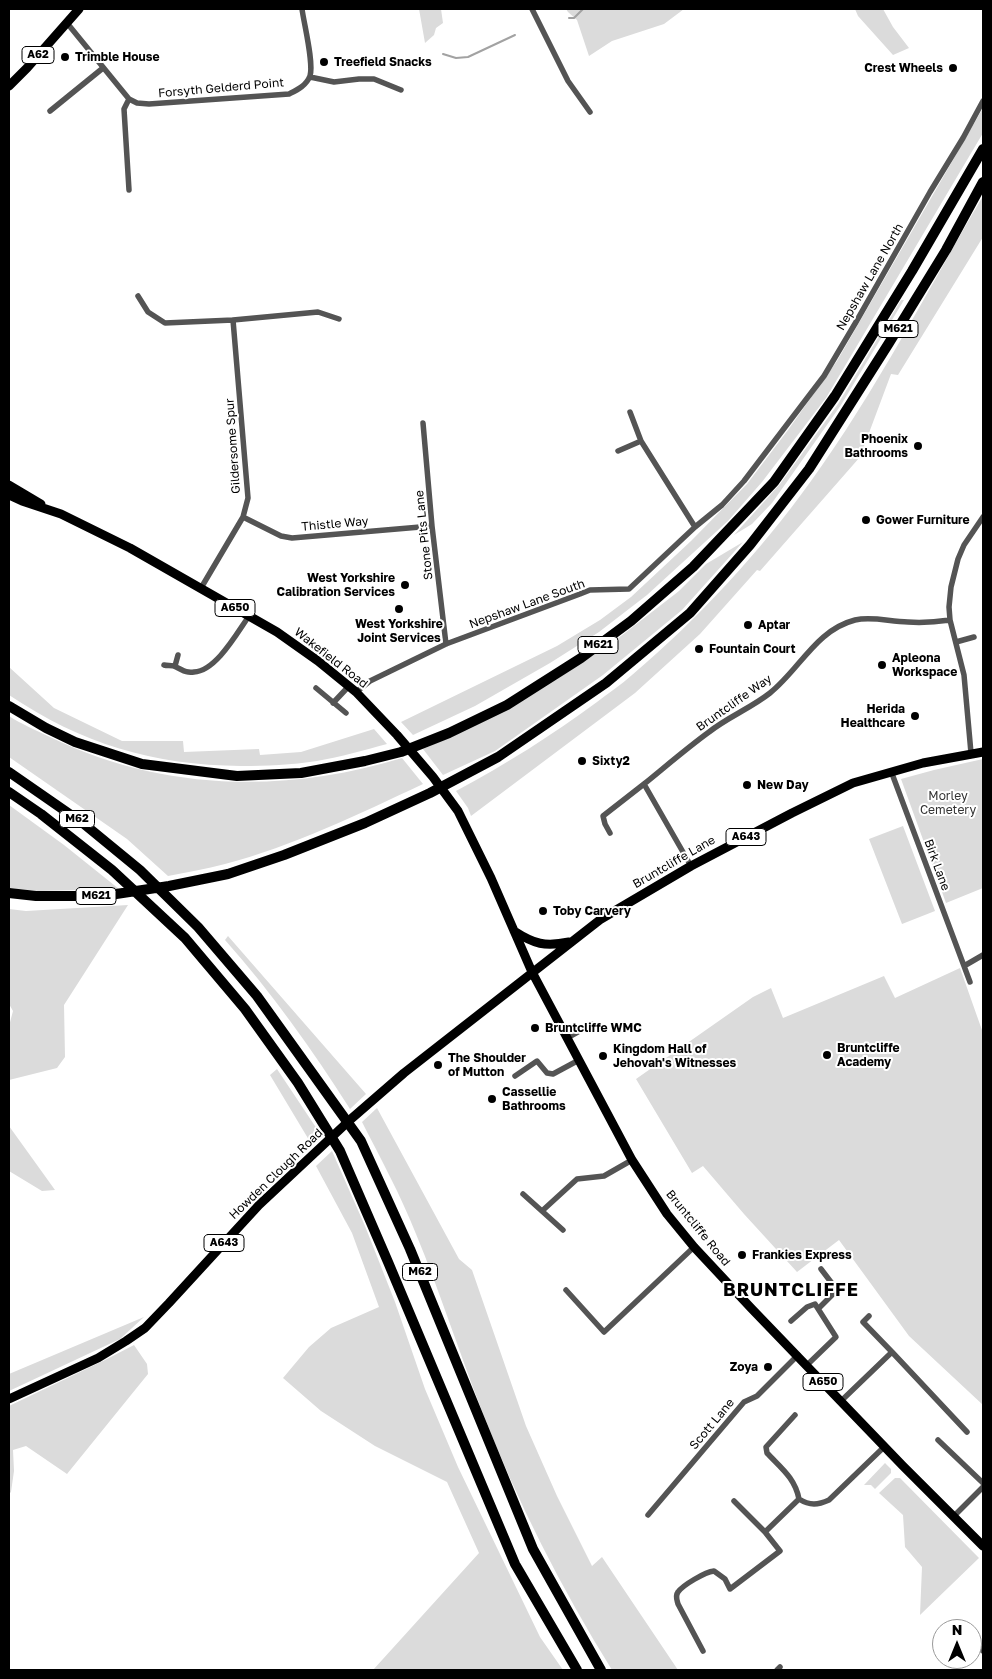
<!DOCTYPE html>
<style>
body{margin:0}
#map{position:relative;width:992px;height:1679px;overflow:hidden;background:#fff;font-family:"Golos Text",sans-serif}
canvas{display:block}
.frame{position:absolute;inset:0;border:10px solid #000;pointer-events:none}
.north{position:absolute;left:932px;top:1619px;width:50px;height:50px;box-sizing:border-box;background:#fff;border:1px solid #999;border-radius:50%;rotate:0deg;font-size:14px;font-weight:700;line-height:20px;text-align:center;color:#000}
.north::after{content:'';display:block;margin:auto;width:18px;height:22px;background:#000;clip-path:polygon(50% 0,100% 100%,50% 72%,0 100%)}
</style>
<div id="map">
<canvas width="992" height="1679"></canvas>
<div class="frame"></div>
<div class="north">N</div>
</div>
<script>
const g = document.querySelector('canvas').getContext('2d');
g.lineJoin = 'round';
function fillPath(path, color) {
  g.fillStyle = color;
  g.fill(path, 'evenodd');
}
function stroke(path, color, width, dash) {
  g.strokeStyle = color;
  g.lineWidth = width;
  g.lineCap = dash ? 'butt' : 'round';
  g.setLineDash(dash || []);
  g.stroke(path);
}
function drawText(font, color, halo, rows, align = 'center') {
  g.font = font + ' "Golos Text",sans-serif';
  g.lineWidth = 4;
  g.setLineDash([]);
  g.textBaseline = 'middle';
  g.strokeStyle = halo;
  g.fillStyle = color;
  for (const [text, x, y, turn = 0] of rows) {
    g.save();
    g.translate(x, y);
    g.rotate((+turn || 0) * Math.PI / 180);
    g.textAlign = isNaN(turn) ? turn : align;
    if (halo) g.strokeText(text, 0, 0);
    g.fillText(text, 0, 0);
    g.restore();
  }
}
const green = new Path2D(`
 M419,9H441L443,23L436,28L434,35L425,43Z
 M566,9H684L664,24L612,41L589,56L577,20L568,12Z
 M855,9H883L893,27L909,48L893,55L858,16Z
 M983,108V133L826,398L762,482L728,521L647,595L599,632L550,663L475,706L413,735L401,722L557,646L600,620L631,597L691,541L747,484L788,430L837,361Z
 M983,196V237L898,375L891,374L860,457L760,571L757,570L700,634L635,693L471,816L468,808L456,791C505,765 552,735 597,702C608,693 621,685 632,675C699,618 760,552 811,481C876,391 927,291 983,196Z
 M901,300H904L841,405L772,503L752,524L734,535L780,484L838,404Z
 M743,542L682,610L603,675L495,751L443,775L423,749L473,726L557,679L621,636L679,591L706,564Z
 M9,667L54,708L122,741H183L184,752L259,749L260,755L301,752L374,729L387,744C364,750 341,757 317,761C292,765 266,766 241,766C153,765 82,744 9,695Z
 M9,716C21,724 36,730 50,737C161,791 284,794 402,758L423,784C359,814 293,846 225,864C206,869 187,872 168,876L127,839L9,757Z
 M983,759V888L946,903L901,779L934,770Z
 M9,805L64,845L119,889L38,891L9,888Z
 M903,826L935,911L902,924L869,839Z
 M128,905L64,1005L65,1057L57,1068L9,1080V1026L13,1011L9,1004V909L26,911Z
 M228,936L366,1094L350,1109C312,1049 272,993 225,940Z
 M960,968L983,1033V1405L909,1336L839,1240L797,1272L744,1214L703,1166L692,1173L636,1079L753,997L771,988L783,1018L884,976L895,998Z
 M277,1069L321,1135L312,1145L270,1075Z
 M377,1108L459,1259L472,1270L526,1426L557,1496L592,1566L602,1557L678,1670H612C561,1588 517,1501 482,1411C459,1352 440,1292 416,1234C401,1196 381,1159 362,1122Z
 M9,1126L55,1190L42,1191L9,1171Z
 M332,1151L365,1226L395,1302L425,1389L458,1467L540,1637L563,1670H373L479,1553L447,1482L375,1446L321,1411L283,1378L309,1347L331,1328L379,1307L352,1233L316,1166Z
 M144,1317L120,1339L9,1391V1374Z
 M134,1345L147,1364L148,1374L67,1474L26,1446L13,1450L14,1471L11,1492L9,1494V1406L105,1360Z
 M885,1463L891,1469V1473L875,1489L871,1485H864Z
 M895,1478H900L979,1558L920,1615L922,1567L905,1547L903,1515L879,1493Z`);
const stream = new Path2D(`
 M569,18H574L583,9
 M443,54L456,58L468,57L515,35`);
const street = new Path2D(`
 M532,9L568,81L590,112
 M67,23L129,99L137,103L149,104L289,94C297,90 306,86 310,76C314,63 304,24 302,9
 M310,77L334,82L359,79H374L401,90
 M50,111L103,68
 M129,190L124,109L129,99
 M138,296L148,312L165,323L233,320L248,498L243,517L201,588
 M233,320L318,312L339,319
 M630,412L641,441L695,527
 M423,423L432,526L446,644
 M618,451L641,441
 M243,517L281,536L292,538L432,526
 M956,642L974,637
 M164,665C168,666 173,665 176,667C183,670 185,673 194,672C216,671 237,633 249,616
 M175,666L178,655
 M316,688L346,713
 M356,692L370,681L446,644L580,594L590,590L629,589L695,527L722,505L744,481L811,393L824,376L856,322L930,192L963,138L983,101
 M333,703L349,686
 M971,753L964,675L950,620L949,607L951,587L958,559L964,545L983,517
 M891,771L970,982
 M610,833L605,824L603,816L644,784
 M691,866L644,784C665,767 687,748 709,732C728,717 751,708 770,693C800,669 816,630 855,620C873,616 890,622 908,622C922,623 936,622 950,620
 M964,966L983,955
 M567,1038L592,1024
 M515,1076L537,1061L547,1073L553,1074L579,1060
 M523,1194L563,1230
 M542,1211L577,1179L604,1176L632,1160
 M566,1290L604,1332L694,1247
 M819,1308L837,1290L821,1269
 M791,1321L807,1307L815,1304L836,1337L807,1365
 M892,1352L967,1432
 M840,1402L892,1352L863,1322L869,1316
 M795,1415L766,1447L767,1453C781,1468 795,1478 799,1499
 M938,1440L983,1483
 M799,1499C810,1506 818,1505 829,1500L884,1447
 M648,1515L744,1402L757,1396L798,1355
 M953,1517L983,1487
 M765,1532L799,1499
 M972,1647H979L983,1651
 M703,1651L678,1604C677,1600 675,1596 678,1592C683,1585 705,1572 714,1571L725,1579L730,1589L780,1551L765,1532L734,1501
 M777,1670L780,1667`);
const primary = new Path2D(`
 M9,86L27,68L79,9
 M9,485L41,504
 M9,495L22,501L61,514L130,548L277,632L318,661L356,692L397,735L433,777L458,811L491,878L532,972L632,1160L667,1214L694,1247L751,1308L903,1466L983,1546
 M514,931C534,944 545,947 569,942
 M9,1399L98,1358L126,1341L145,1328L169,1303L259,1205L351,1119L404,1073L601,919L691,866L792,813L853,783L923,763L983,752`);
const highway = new Path2D(`
 M9,706L46,728L75,742L142,764L237,776L301,773L365,761L401,752L449,733L507,705L581,658L631,621L693,567L774,482L835,396L912,271L983,149
 M9,772L84,824L140,870L198,927L257,996L361,1141L410,1249L533,1549L601,1670
 M9,792L41,814L112,870L185,938L245,1009L298,1083L340,1151L388,1262L515,1564L577,1670
 M9,893L36,896H103L169,886L228,874L284,855L365,823L430,793L498,757L606,683L690,613L750,545L809,469L889,343L946,250L983,182`);
const markers = [
 [65,57,5,"#000"],
 [324,62,5,"#000"],
 [953,68,5,"#000"],
 [918,446,5,"#000"],
 [866,520,5,"#000"],
 [405,585,5,"#000"],
 [399,609,5,"#000"],
 [748,625,5,"#000"],
 [699,649,5,"#000"],
 [882,665,5,"#000"],
 [915,716,5,"#000"],
 [582,761,5,"#000"],
 [747,785,5,"#000"],
 [543,911,5,"#000"],
 [535,1028,5,"#000"],
 [827,1055,5,"#000"],
 [603,1056,5,"#000"],
 [438,1065,5,"#000"],
 [492,1099,5,"#000"],
 [742,1255,5,"#000"],
 [768,1367,5,"#000"]
];
const shields = [
 [38,55,32],
 [898,329,40],
 [235,608,40],
 [598,645,40],
 [77,819,35],
 [746,837,40],
 [96,896,40],
 [224,1243,40],
 [420,1272,35],
 [823,1382,40]
];
const shieldNames = [
 ["A62",38,55],
 ["M621",898,329],
 ["A650",235,608],
 ["M621",598,645],
 ["M62",77,819],
 ["A643",746,837],
 ["M621",96,896],
 ["A643",224,1243],
 ["M62",420,1272],
 ["A650",823,1382]
];
const poiNames = [
 ["Trimble House",75,57],
 ["Treefield Snacks",334,62],
 ["Crest Wheels",943,68,"right"],
 ["Phoenix",908,439,"right"],
 ["Bathrooms",908,453,"right"],
 ["Gower Furniture",876,520],
 ["West Yorkshire",395,578,"right"],
 ["Calibration Services",395,592,"right"],
 ["West Yorkshire",399,624,"center"],
 ["Joint Services",399,638,"center"],
 ["Aptar",758,625],
 ["Fountain Court",709,649],
 ["Apleona",892,658],
 ["Workspace",892,672],
 ["Herida",905,709,"right"],
 ["Healthcare",905,723,"right"],
 ["Sixty2",592,761],
 ["New Day",757,785],
 ["Toby Carvery",553,911],
 ["Bruntcliffe WMC",545,1028],
 ["Bruntcliffe",837,1048],
 ["Academy",837,1062],
 ["Kingdom Hall of",613,1049],
 ["Jehovah's Witnesses",613,1063],
 ["The Shoulder",448,1058],
 ["of Mutton",448,1072],
 ["Cassellie",502,1092],
 ["Bathrooms",502,1106],
 ["Frankies Express",752,1255],
 ["Zoya",758,1367,"right"]
];
const streetNames = [
 ["Forsyth Gelderd Point",221,88,-5],
 ["Nepshaw Lane North",870,277,-60],
 ["Gildersome Spur",233,446,-94],
 ["Thistle Way",335,524,-5],
 ["Stone Pits Lane",424,535,-96],
 ["Nepshaw Lane South",527,604,-20],
 ["Wakefield Road",331,658,38],
 ["Bruntcliffe Way",734,703,-35],
 ["Bruntcliffe Lane",674,862,-30],
 ["Birk Lane",937,865,70],
 ["Howden Clough Road",276,1174,-44],
 ["Bruntcliffe Road",698,1228,51],
 ["Scott Lane",712,1424,-50]
];
const parkNames = [
 ["Morley",948,796],
 ["Cemetery",948,810]
];
const districtNames = [
 ["BRUNTCLIFFE",791,1290]
];
fillPath(green, '#dbdbdb');
stroke(stream, '#a2a2a2', 2);
stroke(street, '#545454', 5.5);
stroke(primary, '#000', 9);
stroke(highway, '#000', 10);
for (const [x, y, r, color] of markers) {
  const dot = new Path2D();
  dot.arc(x, y, r, 0, 2 * Math.PI);
  g.fillStyle = color;
  g.fill(dot);
  stroke(dot, '#fff', 2);
}
for (const [x, y, w] of shields) {
  const box = new Path2D();
  box.roundRect(x - w / 2, y - 8.5, w, 17, 4);
  g.fillStyle = '#fff';
  g.fill(box);
  stroke(box, '#000', 1);
}
drawText('bold 11px', '#000', null, shieldNames);
drawText('bold 12px', '#000', '#fff', poiNames, 'left');
drawText('12px', '#000', '#fff', streetNames);
drawText('12px', '#323232', '#fff', parkNames);
g.letterSpacing = '1px';
drawText('bold 18px', '#000', '#fff', districtNames);
g.letterSpacing = '0px';
</script>
